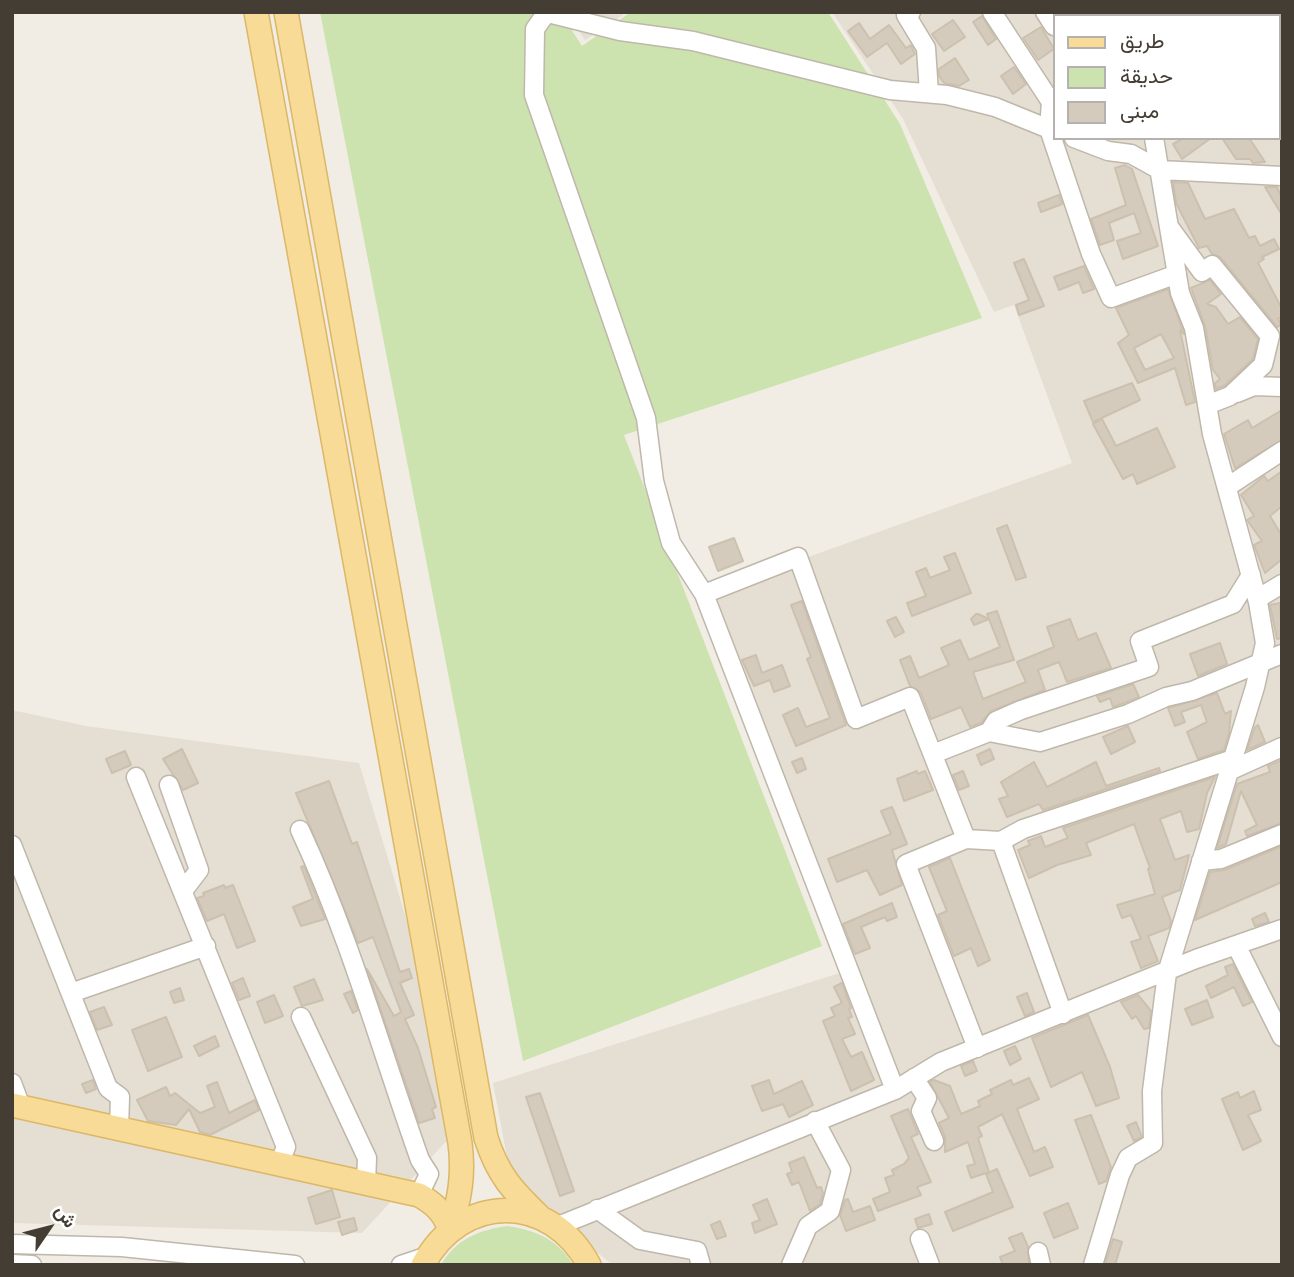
<!DOCTYPE html>
<meta charset="utf-8">
<style>
body{margin:0}
#map{position:relative;width:1294px;height:1277px;overflow:hidden;background:#f1ede4;font-family:"IBM Plex Sans",Vazirmatn,sans-serif}
canvas{display:block}
.frame{position:absolute;inset:0;border:14px solid #433d34;pointer-events:none}
.legend{position:absolute;left:1053px;top:14px;width:228px;height:126px;box-sizing:border-box;background:#fff;border:2px solid #b4b1ae;margin:0;padding:9px 12px;list-style:none;font-size:21px;color:#433d34}
.legend li{display:flex;align-items:center;gap:14px;height:35px}
.legend b{width:35px;border:2px solid #b4b1ae}
.north{position:absolute;left:14px;top:1193px;width:70px;height:70px;-webkit-text-stroke:5px #fff;paint-order:stroke;rotate:55deg;font-size:19px;font-weight:700;line-height:28px;text-align:center;color:#433d34}
.north::after{content:'';display:block;margin:auto;width:24px;height:32px;background:#433d34;clip-path:polygon(50% 0,100% 100%,50% 72%,0 100%)}
</style>
<div id="map">
<canvas width="1294" height="1277"></canvas>
<div class="frame"></div>
<ul class="legend">
<li><b style="height:9px;background:#f8db96"></b>طريق</li>
<li><b style="height:19px;background:#cce3af"></b>حديقة</li>
<li><b style="height:19px;background:#d5cbbd"></b>مبنى</li>
</ul>
<div class="north">ش</div>
</div>
<script>
const g = document.querySelector('canvas').getContext('2d');
g.lineJoin = 'round';
function fillPath(path, color) {
  g.fillStyle = color;
  g.fill(path, 'evenodd');
}
function stroke(path, color, width, dash) {
  g.strokeStyle = color;
  g.lineWidth = width;
  g.lineCap = dash ? 'butt' : 'round';
  g.setLineDash(dash || []);
  g.stroke(path);
}
const residential = new Path2D(`
 M566,12H621L623,15L585,40Z
 M832,12H1282V27L1278,29V16H1054V138H1278V70L1282,77V1265H613L575,1235L510,1173L493,1083L849,970L704,594L1072,463L1014,305L994,312L903,119Z
 M12,710L86,726L359,763L427,987L452,1135L362,1233L12,1223Z`);
const green = new Path2D(`
 M320,12H560L582,46L631,12H828L900,124L982,318L624,435L822,946L523,1061Z
 M507,1226C535,1230 558,1239 573,1265H441C456,1239 479,1230 507,1226Z`);
const building = new Path2D(`
 M982,16L996,39L988,45L973,22Z
 M953,20L965,37L944,51L932,34Z
 M859,23L870,39L889,25L906,48L911,45L915,54L901,64L887,43L867,57L848,31Z
 M1041,27L1054,49L1038,60L1023,38Z
 M955,58L969,80L959,86L944,83L939,76V69Z
 M1014,67L1026,84L1013,94L1001,76Z
 M1184,138H1211L1182,159L1173,144Z
 M1222,138H1249L1265,162L1253,163L1250,159H1236Z
 M1125,165L1132,169L1158,246L1123,259L1117,241L1141,233L1134,213L1109,223L1114,240L1100,245L1091,219L1126,205L1115,168Z
 M1173,182L1188,183L1205,219L1234,209L1249,238L1255,236L1260,246L1274,239L1279,249L1262,257L1264,259L1258,263L1282,309V317L1278,319L1281,325L1277,327L1220,257L1212,254L1207,246L1199,248L1176,203Z
 M1265,187H1277L1282,199V215Z
 M1059,195L1062,204L1041,212L1038,203Z
 M1024,259L1044,306L1019,315L1016,305L1029,300L1014,263Z
 M1084,266L1094,289L1083,293L1079,282L1059,290L1054,277Z
 M1210,280L1221,294L1207,304L1216,307L1228,324L1240,317L1258,339L1253,359L1224,386L1216,389L1215,383L1220,379L1213,370L1205,326L1191,288Z
 M1168,289L1183,331L1184,334L1180,330L1195,402L1186,405L1175,368L1138,383L1118,343L1129,335L1116,308ZM1161,334L1174,358L1145,370L1134,348Z
 M1132,383L1140,400L1093,422L1084,401Z
 M1282,410V440L1235,468L1224,434L1248,420L1252,428Z
 M1102,419L1116,446L1157,428L1175,467L1137,484L1133,474L1123,479L1093,424Z
 M1282,471V506L1270,516L1282,536V559L1265,573L1254,545L1262,541L1247,520L1254,516L1241,495L1264,476L1268,481Z
 M1007,525L1026,577L1016,580L997,529Z
 M734,538L743,561L718,571L709,547Z
 M955,553L971,593L912,616L907,603L926,596L916,572L926,568L930,578L950,570L944,557Z
 M802,601L846,725L796,746L783,715L798,708L806,727L830,718L807,659L811,657L791,605Z
 M1280,603L1282,638L1277,639L1270,605Z
 M997,611L1014,660L973,672L983,699L1026,682L1017,662L1054,647L1047,627L1070,619L1078,640L1096,633L1111,668L1067,682L1059,662L1038,670L1045,690L991,711L981,723L970,727L961,707L931,719L921,693L910,686L900,660L910,656L919,678L949,665L941,648L960,640L969,660L1000,647L987,614Z
 M976,614H978L989,619L974,625L971,619Z
 M896,617L904,632L895,637L887,621Z
 M1220,643L1227,664L1198,676L1190,654Z
 M756,655L762,673L782,665L790,686L774,692L770,680L754,686L742,660Z
 M1133,684L1139,697L1124,703L1113,707L1110,698L1100,702L1097,696Z
 M1217,693L1225,714L1231,711L1229,733L1224,750L1198,759L1187,732L1207,722L1201,705L1181,712L1185,722L1175,726L1168,708Z
 M1258,725L1265,742L1247,750L1255,727Z
 M1128,726L1135,742L1111,754L1103,737Z
 M182,749L198,783L183,790L163,759Z
 M990,749L994,759L981,765L977,755Z
 M125,751L131,765L112,773L106,759Z
 M802,758L806,769L797,773L792,762Z
 M1282,760V823L1247,836L1245,831L1257,825L1241,791L1226,844L1217,848L1237,784L1270,772L1268,766Z
 M1034,762L1047,787L1096,762L1106,786L1159,768L1160,771L1043,810L1039,804L1007,817L999,799L1008,796L1001,782Z
 M917,771L918,774L925,771L933,790L904,801L897,779Z
 M963,771L969,786L959,790L953,775Z
 M1215,777L1207,793L1199,829L1187,832L1181,811L1160,819L1175,860L1189,855L1180,890L1162,897L1171,921L1169,928L1148,936L1158,961L1141,968L1131,942L1141,939L1131,915L1122,918L1117,905L1155,894L1148,869L1150,868L1134,824L1086,843L1091,855L1057,865L1029,878L1018,850L1030,845L1028,841L1041,836L1045,847L1068,838L1063,828Z
 M329,781L352,844L357,842L400,972L409,969L412,978L400,983L414,1015L405,1019L418,1048L436,1107L432,1109L435,1118L419,1123L367,969L394,1016L401,1012L373,937L358,943L296,793Z
 M892,807L907,844L892,850L902,885L880,895L867,870L837,882L828,859L891,834L881,811Z
 M1282,846V882L1195,920L1210,872L1225,870Z
 M950,858L990,960L978,966L971,948L954,956L938,915L947,911L929,867Z
 M304,866L325,919L301,926L293,907L313,899L301,867Z
 M224,885L225,888L233,885L255,941L237,948L224,914L207,921L197,898L204,896L203,893Z
 M892,903L897,917L887,921L885,917L861,927L870,948L855,954L843,924Z
 M1265,913L1269,922L1255,926L1252,919Z
 M1233,964L1252,1002L1243,1006L1234,987L1211,998L1206,986L1228,975L1225,967Z
 M243,978L250,996L239,1000L232,983Z
 M314,979L323,1000L302,1006L294,987Z
 M842,983L851,1008L849,1009L852,1017L848,1018L855,1034L842,1039L851,1057L862,1052L874,1080L851,1091L823,1021L835,1016L831,1008L842,1003L834,987Z
 M180,988L184,1000L174,1003L170,992Z
 M351,991L358,1010L353,1013L344,994Z
 M1027,993L1034,1012L1025,1016L1017,997Z
 M274,995L283,1016L265,1023L257,1002Z
 M1138,995L1151,1011L1149,1028L1144,1029L1136,1016L1132,1019L1121,1002Z
 M1207,1000L1213,1017L1192,1025L1185,1009Z
 M104,1007L112,1025L97,1030L90,1012Z
 M1088,1015L1110,1067L1119,1098L1096,1106L1082,1072L1051,1087L1032,1038Z
 M166,1017L182,1057L148,1071L132,1030Z
 M215,1036L219,1046L199,1056L194,1046Z
 M1015,1046L1021,1059L1010,1065L1004,1051Z
 M973,1061L977,1071L965,1076L961,1066Z
 M1029,1078L1039,1099L1017,1109L1034,1152L1045,1147L1053,1167L1030,1176L1002,1114L978,1127L982,1136L978,1138L989,1172L971,1178L967,1166L975,1164L968,1142L945,1152V1137L939,1123L949,1118L930,1082L934,1080L950,1086L961,1114L980,1106L978,1101L992,1094L990,1090L1011,1080L1013,1085Z
 M93,1080L96,1089L86,1093L82,1084Z
 M769,1080L774,1094L802,1081L813,1105L789,1117L783,1104L762,1111L752,1086Z
 M217,1082L229,1113L255,1100L259,1110L210,1135L200,1132L189,1109L176,1125L148,1121L137,1100L166,1087L170,1096L175,1093L200,1113L215,1107L207,1086Z
 M1254,1091L1261,1110L1248,1115L1261,1141L1243,1150L1222,1099L1238,1092L1240,1098Z
 M540,1093L574,1191L560,1196L526,1097Z
 M908,1109L918,1134L911,1137L931,1182L917,1187L921,1195L878,1211L873,1199L890,1192L885,1178L894,1175L892,1170L904,1164L909,1158L891,1116Z
 M1091,1115L1111,1167L1106,1181L1099,1184L1075,1120Z
 M1136,1122L1142,1137L1134,1141L1127,1126Z
 M804,1157L817,1188L821,1187L823,1193L820,1204L810,1211L799,1182L792,1185L787,1174L792,1172L789,1163Z
 M997,1169L1013,1207L953,1231L945,1212L993,1192L986,1174Z
 M332,1190L340,1217L316,1224L308,1198Z
 M767,1199L777,1224L755,1233L752,1223L760,1220L753,1205Z
 M848,1199L853,1212L870,1206L875,1220L846,1231L840,1215L845,1200Z
 M1068,1203L1078,1228L1054,1238L1044,1213Z
 M929,1214L932,1224L918,1228L915,1219Z
 M354,1218L357,1230L342,1235L338,1222Z
 M720,1221L726,1236L717,1239L711,1225Z
 M1022,1233L1028,1247L1029,1265H1003L1000,1257L1015,1251L1009,1238Z
 M1113,1239L1122,1242L1115,1265H1110L1105,1264Z`);
const minor = new Path2D(`
 M547,12L535,29L534,95L646,418L654,481L671,543L704,594L895,1090
 M911,12L906,15L926,48L929,93
 M992,12L1051,102L1049,129L1091,254L1111,298L1177,274
 M1045,12L1054,26
 M548,13L620,31L693,41L890,90L947,95L995,107L1054,131
 M1178,16L1179,12
 M1074,138L1108,151L1131,154L1160,170L1282,176
 M1170,228L1202,272L1212,265L1270,336L1263,365L1230,396L1207,405
 M1237,393L1254,386L1282,387
 M1227,487L1282,451
 M704,594L798,557L856,719L910,697L966,839L906,864L977,1048
 M1257,599L1282,584
 M989,732L996,721L1021,710L1149,667L1140,641L1233,604L1251,575
 M933,754L989,732L1040,742L1128,714L1166,697L1192,691L1282,654
 M1229,771L1282,747
 M136,777L286,1147L279,1164
 M169,785L199,870L183,891
 M300,830C349,935 381,1050 420,1160L429,1174L419,1195
 M966,839L1001,841
 M12,845L108,1088L120,1097L119,1129
 M1201,861L1221,859L1282,834
 M1236,945L1282,1037
 M71,993L206,946
 M1063,1014L1001,841L1023,829L1233,759
 M301,1017L367,1158L366,1183
 M914,1078L927,1098L921,1111L934,1141
 M12,1083L21,1107
 M597,1209L640,1240L697,1251L701,1265
 M558,1226L895,1090L941,1062L1196,959L1282,929
 M920,1239L930,1265
 M12,1244L122,1247L295,1265
 M1038,1252L1041,1265
 M12,1264L32,1265
 M401,1265L428,1256
 M791,1265L808,1226L830,1211L841,1170L815,1121
 M1093,1265L1120,1175L1128,1158L1153,1143L1152,1091L1167,973L1255,687L1265,643L1258,602L1212,434L1194,328L1180,293L1154,138`);
const major = new Path2D(`
 M256,12L460,1143C464,1174 460,1199 450,1229
 M286,12L486,1138C498,1175 512,1190 539,1216
 M12,1105L419,1195C435,1204 443,1212 450,1229
 M423,1265C462,1192 551,1193 589,1265`);
fillPath(residential, '#e5dfd3');
fillPath(green, '#cce3af');
fillPath(building, '#d5cbbd');
stroke(building, '#ccc0ae', 2);
stroke(minor, '#bfb7aa', 21);
stroke(major, '#dcb767', 26);
stroke(minor, '#fff', 18);
stroke(major, '#f8db96', 23);
</script>
